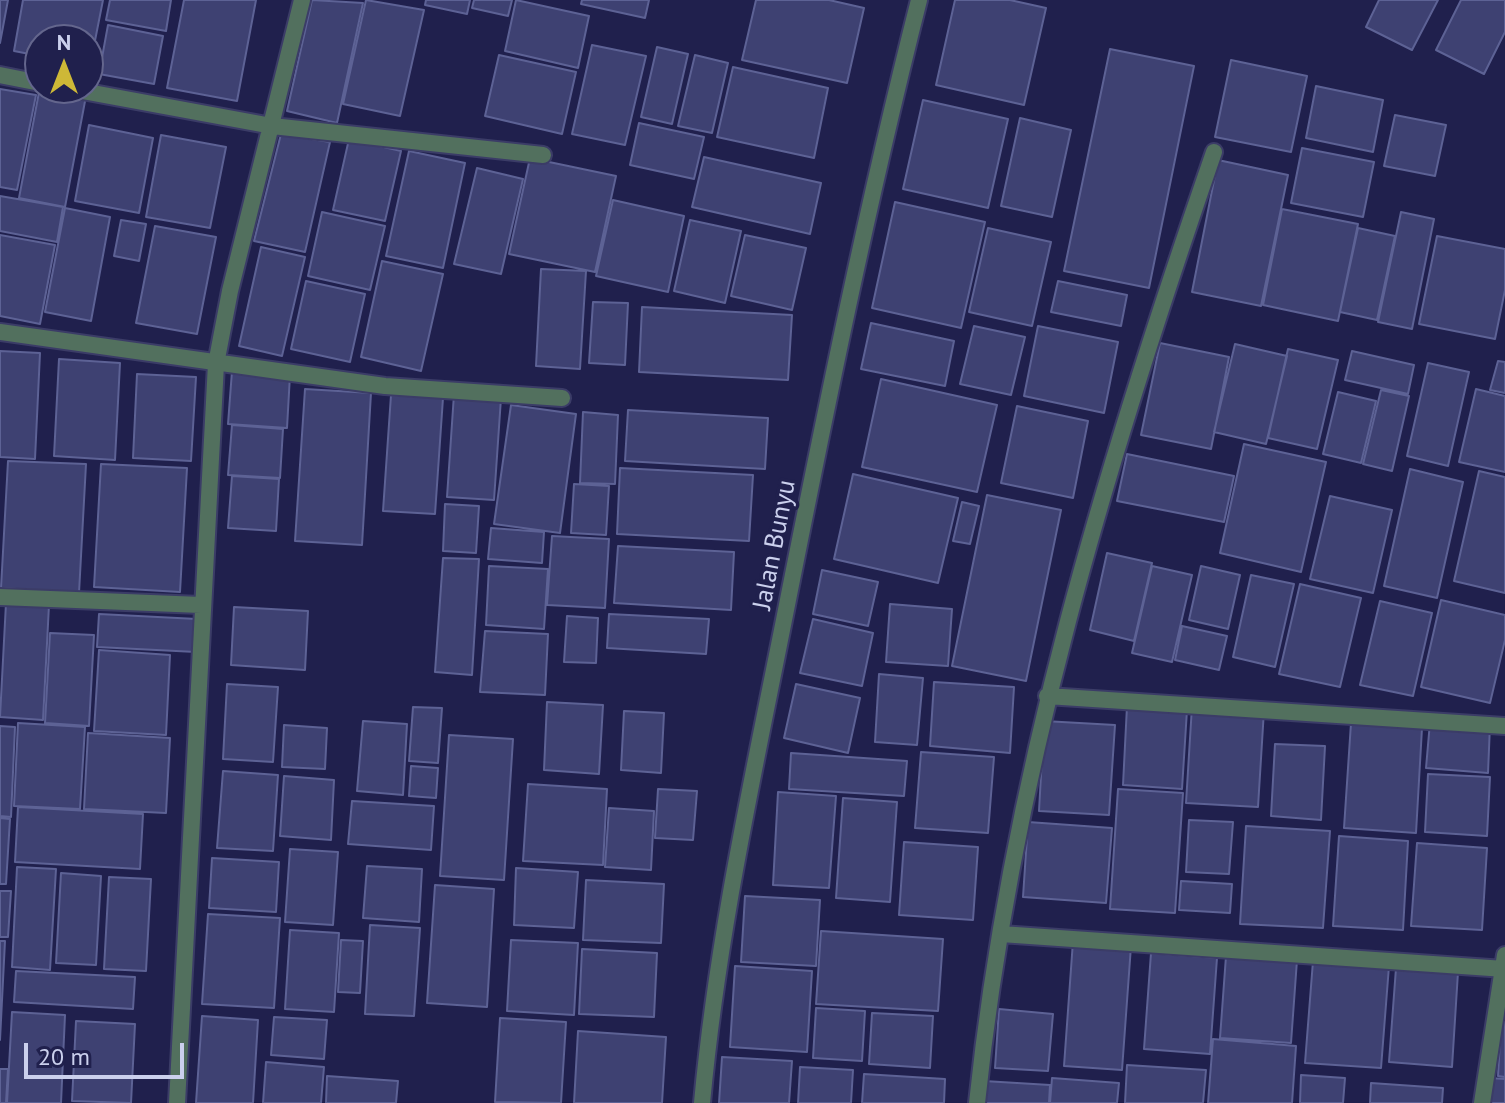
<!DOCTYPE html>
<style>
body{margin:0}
#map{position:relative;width:1505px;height:1103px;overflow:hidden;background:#20204d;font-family:"PT Sans",sans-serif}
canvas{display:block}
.north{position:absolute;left:24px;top:24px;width:80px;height:80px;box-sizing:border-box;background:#20204d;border:2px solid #64668d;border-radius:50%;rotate:0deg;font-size:22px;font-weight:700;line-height:32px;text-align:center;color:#cbd0ed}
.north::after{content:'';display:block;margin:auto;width:28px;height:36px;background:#ceb837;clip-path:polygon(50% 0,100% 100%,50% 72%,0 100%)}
.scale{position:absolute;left:24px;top:1043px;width:160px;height:36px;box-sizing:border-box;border:4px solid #cbd0ed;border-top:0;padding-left:10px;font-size:24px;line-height:28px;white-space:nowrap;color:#cbd0ed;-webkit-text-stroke:6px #20204d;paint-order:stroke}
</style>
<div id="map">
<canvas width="1505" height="1103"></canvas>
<div class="north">N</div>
<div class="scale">20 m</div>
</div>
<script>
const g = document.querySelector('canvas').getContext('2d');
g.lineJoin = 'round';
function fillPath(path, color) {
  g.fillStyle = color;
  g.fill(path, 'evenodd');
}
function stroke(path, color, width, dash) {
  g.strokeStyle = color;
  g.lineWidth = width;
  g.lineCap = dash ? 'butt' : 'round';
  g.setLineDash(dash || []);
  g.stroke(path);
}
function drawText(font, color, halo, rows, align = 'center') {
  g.font = font + ' "PT Sans",sans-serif';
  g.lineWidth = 7;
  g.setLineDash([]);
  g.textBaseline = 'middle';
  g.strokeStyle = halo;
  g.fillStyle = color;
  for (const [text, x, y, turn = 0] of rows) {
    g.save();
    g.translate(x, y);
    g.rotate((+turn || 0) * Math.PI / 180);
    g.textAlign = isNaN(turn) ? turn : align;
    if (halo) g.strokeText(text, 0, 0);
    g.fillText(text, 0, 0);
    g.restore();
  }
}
const building = new Path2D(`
 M0,0H8L0,43Z
 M23,0H103L90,66L88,40H40V56L14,51Z
 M110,0H171L166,31L106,20Z
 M184,0H256L237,101L167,88Z
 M312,0L363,3L337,123L287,111Z
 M366,0L424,10L400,116L343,104Z
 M426,0H470L467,14L425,5Z
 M474,0H512L508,16L472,8Z
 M516,0L589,16L578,68L505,51Z
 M582,0H649L645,18L581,4Z
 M756,0H829L864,8L847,83L742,60Z
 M955,0H1010L1046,8L1024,105L936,85Z
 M1379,0H1438L1412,50L1366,27Z
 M1461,0H1505V32L1484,74L1436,50Z
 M108,25L163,36L154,84L99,74Z
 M592,45L646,56L625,145L572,134Z
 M657,47L688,54L672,124L641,117Z
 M1110,49L1194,66L1149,288L1064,271Z
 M499,55L576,72L562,134L485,116Z
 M695,55L728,63L712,133L678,126Z
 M1231,60L1307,76L1291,152L1215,137Z
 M733,67L828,88L814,158L717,137Z
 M1316,86L1383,100L1373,152L1306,138Z
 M40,87L86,96L65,207L19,198Z
 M0,89L36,95L17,190L0,187Z
 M923,100L1008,119L988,208L903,189Z
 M1395,115L1446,125L1435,176L1384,166Z
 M1020,118L1071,130L1052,217L1001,206Z
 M639,123L704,137L694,179L630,165Z
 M89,125L153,138L139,213L75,201Z
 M281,134L330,142L305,252L254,241Z
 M161,135L226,147L210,228L146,217Z
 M349,139L401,151L385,221L333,210Z
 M1302,148L1374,162L1363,217L1291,203Z
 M409,151L465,163L443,268L386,256Z
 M704,157L821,183L810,234L692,207Z
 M530,158L616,176L595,272L509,254Z
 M1218,160L1288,175L1261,306L1192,292Z
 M477,168L523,179L501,274L454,264Z
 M0,196L63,207L57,242L0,231Z
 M613,200L684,216L668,292L596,276Z
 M895,202L985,222L961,328L872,308Z
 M65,208L110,217L91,321L45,312Z
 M1282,209L1358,224L1338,321L1263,305Z
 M322,212L385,226L370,290L308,276Z
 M1401,212L1434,219L1412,329L1378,322Z
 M121,220L146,224L139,261L114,256Z
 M690,220L741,231L725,303L674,291Z
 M155,226L216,237L197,334L136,323Z
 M988,228L1051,242L1032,326L969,312Z
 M1358,228L1395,236L1377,320L1340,312Z
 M0,235L55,245L40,324L0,316Z
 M745,235L806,248L792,310L731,296Z
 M1437,236L1505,249V290L1495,339L1419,324Z
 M261,247L305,257L282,356L239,346Z
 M382,261L443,274L421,371L361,357Z
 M541,269L586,271L580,369L536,366Z
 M306,281L365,294L350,362L291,349Z
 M1058,281L1127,295L1121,326L1051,312Z
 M593,302L628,303L625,365L589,363Z
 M642,307L792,315L788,380L639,372Z
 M871,323L954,341L945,386L861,369Z
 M974,326L1025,337L1011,395L960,384Z
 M1038,326L1118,342L1104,413L1024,396Z
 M1160,343L1229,357L1211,449L1141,435Z
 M1235,344L1287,356L1266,444L1214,432Z
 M1288,349L1338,360L1317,449L1268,438Z
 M0,351L40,353L35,459L0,457Z
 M1352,351L1414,365L1408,394L1345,380Z
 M59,359L120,363L115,460L54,456Z
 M1498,361L1505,362V393L1490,390Z
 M1428,363L1469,372L1448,466L1407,456Z
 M232,371L290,375L287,428L228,424Z
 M137,374L196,377L191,461L133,458Z
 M881,379L997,405L977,492L862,467Z
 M305,389L371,393L362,545L295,541Z
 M1476,389L1505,396V472L1459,462Z
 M1381,390L1409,396L1392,471L1363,464Z
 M1338,392L1376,401L1361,463L1323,454Z
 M454,394L501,398L494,500L447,497Z
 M391,395L443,398L435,514L383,511Z
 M511,405L576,414L560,533L494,524Z
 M1017,406L1088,421L1073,498L1001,483Z
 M628,410L768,418L765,469L625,461Z
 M583,412L618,415L615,484L580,483Z
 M232,425L283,429L280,478L228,475Z
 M1244,444L1326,462L1301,572L1220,553Z
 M1127,454L1234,476L1224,522L1117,501Z
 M8,461L86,464L79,593L1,588Z
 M101,464L187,468L180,592L94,587Z
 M620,468L753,475L749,541L617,534Z
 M1410,469L1463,482L1437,598L1384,586Z
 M1479,471L1505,477V593L1454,581Z
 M853,474L958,498L938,583L834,559Z
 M232,476L279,479L276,531L228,528Z
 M574,484L609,486L606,535L571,533Z
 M987,495L1061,510L1026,681L952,666Z
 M1330,496L1392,510L1373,593L1310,579Z
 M962,502L979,506L970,544L953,541Z
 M445,504L479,506L476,553L443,551Z
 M491,528L544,532L542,563L488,559Z
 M552,536L609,539L605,608L547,605Z
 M618,546L734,552L731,610L614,603Z
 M1107,553L1152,563L1134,641L1090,630Z
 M443,558L479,559L472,675L435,672Z
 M489,566L548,569L544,629L486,625Z
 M1152,566L1192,575L1172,662L1132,653Z
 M1201,566L1240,575L1228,629L1189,620Z
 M822,570L878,582L868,626L813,614Z
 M1251,575L1294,584L1275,667L1233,657Z
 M1300,584L1361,598L1340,687L1279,674Z
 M1441,600L1505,615V640L1490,703L1421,687Z
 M1380,601L1432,613L1413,696L1360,685Z
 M6,603L49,605L43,720L0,717Z
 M890,604L952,609L948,666L886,662Z
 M234,607L308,611L305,670L231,665Z
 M99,614L197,619L196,652L97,647Z
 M609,614L709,619L706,654L607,648Z
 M567,616L598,618L596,663L564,662Z
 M813,619L873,633L862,686L800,673Z
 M1182,626L1227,636L1219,670L1175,660Z
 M485,631L548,634L545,695L480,692Z
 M50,633L94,635L89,726L45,723Z
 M99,650L170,655L166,735L94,731Z
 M879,674L923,678L917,745L875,742Z
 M934,682L1014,687L1010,753L930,746Z
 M227,684L278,687L273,762L223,759Z
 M796,684L860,698L848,753L784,738Z
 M547,702L603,705L599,774L544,770Z
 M1127,706L1187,710L1182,789L1123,785Z
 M1192,706L1264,710L1258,807L1186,803Z
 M413,707L442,708L438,763L409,761Z
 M624,711L664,713L661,773L621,770Z
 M363,721L407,724L403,795L357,791Z
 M1044,721L1115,725L1109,815L1039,811Z
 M1430,722L1490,725L1488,773L1426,768Z
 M18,723L85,727L80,809L14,806Z
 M1351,723L1422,728L1416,833L1344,828Z
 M284,725L327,728L325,769L282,767Z
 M0,726L15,727L11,817L0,816Z
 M88,733L170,738L166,813L84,809Z
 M449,735L513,739L504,880L440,876Z
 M1275,744L1325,746L1321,820L1271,816Z
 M921,752L994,757L988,833L915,828Z
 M791,753L907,761L904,796L789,789Z
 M411,766L438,768L436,798L409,796Z
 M223,771L278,775L273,851L217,848Z
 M1428,774L1490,777L1487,836L1425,832Z
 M284,776L334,780L331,840L280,836Z
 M528,784L607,789L603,865L523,861Z
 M658,789L697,791L693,840L655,838Z
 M1118,789L1183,793L1175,913L1110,909Z
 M778,792L836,796L829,888L773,885Z
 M843,798L897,802L890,902L836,898Z
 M352,801L434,806L431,850L348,844Z
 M18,807L143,814L140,869L15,862Z
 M609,808L654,811L651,870L605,867Z
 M0,818L10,819L6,884H0Z
 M1189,820L1233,822L1229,874L1186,872Z
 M1028,822L1112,828L1106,903L1023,897Z
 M1246,826L1330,831L1323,928L1240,924Z
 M1339,836L1408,841L1403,930L1333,926Z
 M904,842L978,847L973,920L899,915Z
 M1417,843L1487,848L1482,930L1411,926Z
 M290,849L338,852L333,925L285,922Z
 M212,858L279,862L276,912L209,908Z
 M367,866L422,869L419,922L363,918Z
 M17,867L56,869L50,970L12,967Z
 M516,868L578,872L574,928L514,925Z
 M61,873L101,876L96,965L56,963Z
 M109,877L151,879L146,971L104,969Z
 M586,880L664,884L661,943L583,940Z
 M1181,881L1232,884L1230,913L1179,910Z
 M435,885L494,889L487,1007L427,1003Z
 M0,891H11L8,937H0Z
 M745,896L820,900L816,966L741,962Z
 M208,914L280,918L274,1008L202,1004Z
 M370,925L420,928L414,1016L365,1014Z
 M290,930L339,933L334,1012L285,1009Z
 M821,931L943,939L938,1011L816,1004Z
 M341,940L363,941L360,993L338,992Z
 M511,940L578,943L574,1015L507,1011Z
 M0,941H5L0,1040Z
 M1073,941L1131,946L1122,1070L1064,1066Z
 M582,949L657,953L654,1017L579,1014Z
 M1151,953L1217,958L1210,1054L1144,1049Z
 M1226,956L1297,960L1291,1043L1220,1038Z
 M1313,961L1389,966L1381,1068L1305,1063Z
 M735,966L812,971L807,1052L730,1047Z
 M1396,968L1458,972L1452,1067L1389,1062Z
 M16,971L135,977L133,1009L14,1002Z
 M816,1008L865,1011L862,1061L813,1058Z
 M999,1009L1053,1014L1048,1071L995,1068Z
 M12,1012L65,1015L61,1103H7Z
 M872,1013L933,1016L930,1068L869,1064Z
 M202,1016L258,1020L253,1103H196Z
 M274,1017L327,1020L324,1059L271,1055Z
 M500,1018L566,1022L561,1103L495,1102Z
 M76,1021L135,1024L131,1103L72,1101Z
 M1501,1022H1505V1077L1498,1076Z
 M578,1031L666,1037L662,1103H574Z
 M1213,1039L1296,1046L1292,1103H1208Z
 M722,1057L792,1061L789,1103H719Z
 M266,1062L324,1067L321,1103H263Z
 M1127,1065L1206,1070L1203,1103H1125Z
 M800,1067L853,1070L851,1103H798Z
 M0,1069H8L6,1103H0Z
 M864,1074L945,1079L944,1103H862Z
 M1301,1075L1345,1078L1343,1103H1300Z
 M327,1076L398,1081L396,1103H326Z
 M1052,1078L1119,1083L1117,1103H1050Z
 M1490,1078L1505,1079V1103H1489Z
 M984,1081L1050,1085L1049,1103H983Z
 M1371,1083L1443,1088L1442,1103H1370Z`);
const minor = new Path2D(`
 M0,75L40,83
 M66,88L272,126L543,155
 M0,332L385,386L562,398
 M0,597L201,605
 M1047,696L1505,726
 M1001,934L1505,969
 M177,1103L216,364L230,291L302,0
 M702,1103C717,940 752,781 784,620C825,413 867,205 919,0
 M977,1103C1011,776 1107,461 1214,152
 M1482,1103L1505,955`);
const streetNames = [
 ["Jalan Bunyu",775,545,-79]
];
fillPath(building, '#3e4172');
stroke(building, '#5d6295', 2);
stroke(minor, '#3b3c67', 20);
stroke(minor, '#52705e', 16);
drawText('26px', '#cbd0ed', '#20204d', streetNames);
</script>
